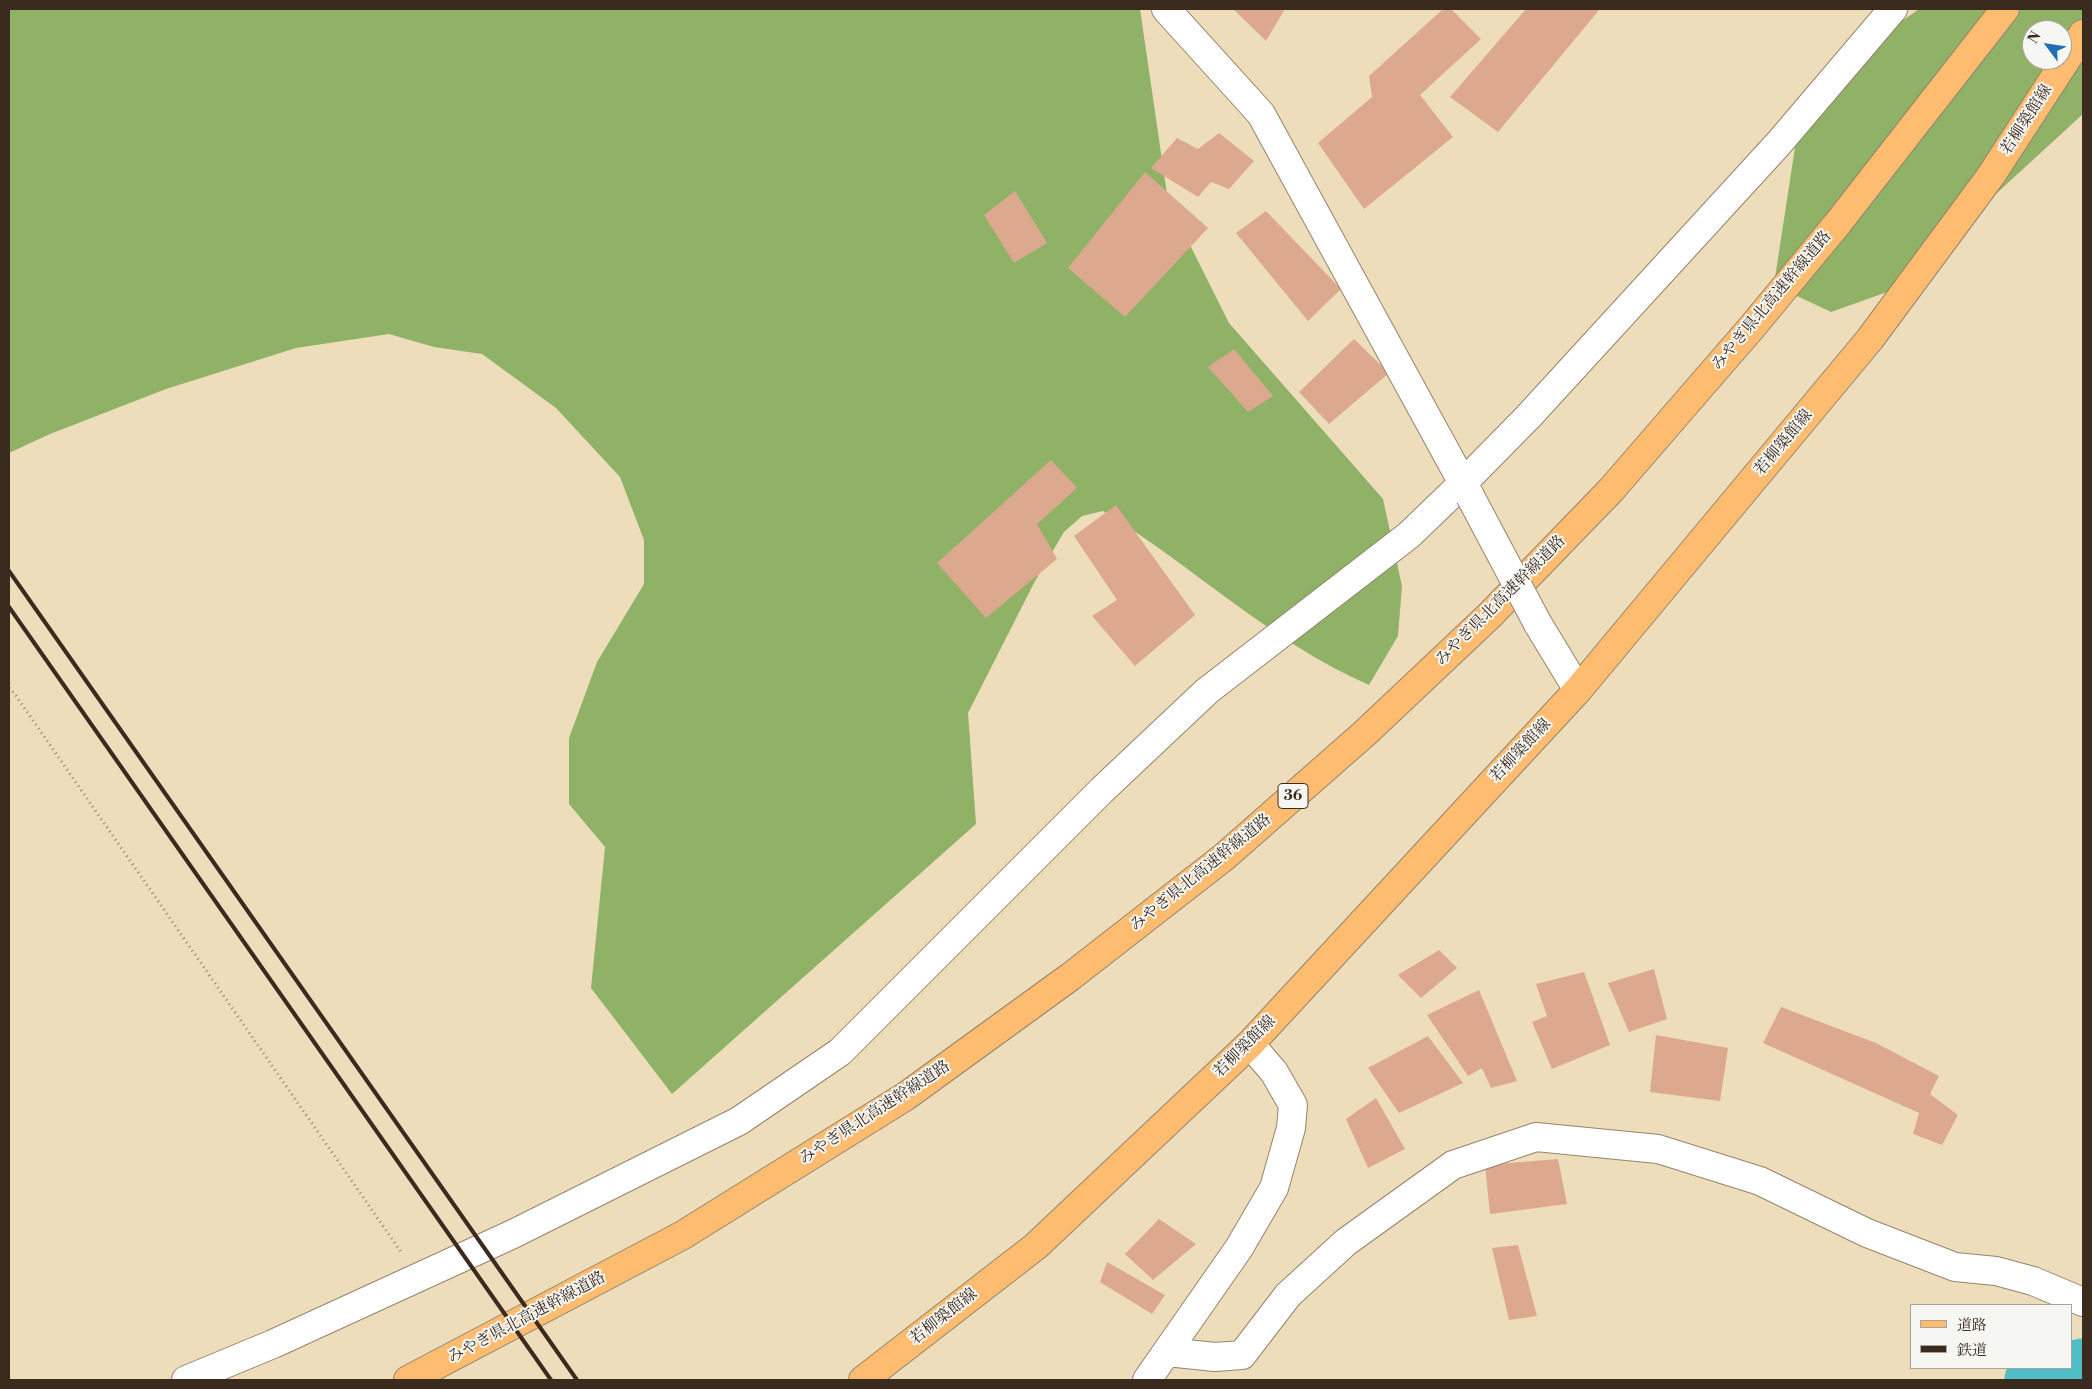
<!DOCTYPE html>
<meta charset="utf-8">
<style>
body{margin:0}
#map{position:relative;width:2092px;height:1389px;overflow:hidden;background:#edb;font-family:"Libre Bodoni","Noto Serif JP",serif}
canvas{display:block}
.frame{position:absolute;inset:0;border:10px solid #3b2a1e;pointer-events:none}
.legend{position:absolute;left:1910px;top:1304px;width:162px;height:65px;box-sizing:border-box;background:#f6f6f2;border:1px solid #aba49d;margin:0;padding:6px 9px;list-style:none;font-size:15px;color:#3b2a1e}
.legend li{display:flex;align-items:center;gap:10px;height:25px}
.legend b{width:25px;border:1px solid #aba49d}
.north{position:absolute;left:2022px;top:20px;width:50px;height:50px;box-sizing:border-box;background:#f6f6f2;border:1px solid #aba49d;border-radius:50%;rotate:301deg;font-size:14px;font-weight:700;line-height:20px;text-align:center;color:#3b2a1e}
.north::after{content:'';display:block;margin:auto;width:18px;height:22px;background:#1f6fb2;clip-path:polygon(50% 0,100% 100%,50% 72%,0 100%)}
</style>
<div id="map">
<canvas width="2092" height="1389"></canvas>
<div class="frame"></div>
<ul class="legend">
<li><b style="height:6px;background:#fdbc70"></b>道路</li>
<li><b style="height:6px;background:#3b2a1e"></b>鉄道</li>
</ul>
<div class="north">N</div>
</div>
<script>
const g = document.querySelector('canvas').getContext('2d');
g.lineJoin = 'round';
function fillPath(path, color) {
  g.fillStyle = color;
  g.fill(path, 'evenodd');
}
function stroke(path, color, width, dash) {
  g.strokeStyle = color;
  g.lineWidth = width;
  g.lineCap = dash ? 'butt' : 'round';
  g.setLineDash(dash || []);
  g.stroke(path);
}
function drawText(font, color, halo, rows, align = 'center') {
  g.font = font + ' "Libre Bodoni","Noto Serif JP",serif';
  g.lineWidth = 4;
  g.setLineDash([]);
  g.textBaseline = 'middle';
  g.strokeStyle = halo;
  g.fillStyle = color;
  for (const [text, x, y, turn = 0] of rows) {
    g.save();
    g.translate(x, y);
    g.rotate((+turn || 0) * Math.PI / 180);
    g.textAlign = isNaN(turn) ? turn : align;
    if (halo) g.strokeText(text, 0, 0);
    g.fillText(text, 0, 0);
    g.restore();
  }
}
const forest = new Path2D(`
 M9,9H1140L1168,201L1229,323L1383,499L1402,586L1398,636L1369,685C1271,642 1193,566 1103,511L1082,516L1064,532L1035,581L968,713L976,824L672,1094L591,988L605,847L569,804V738L597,662L644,584V540L620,477L556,408L482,354L434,347L389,334L296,348L166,389L50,434L9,453Z
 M1919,9H2083V114L1890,291L1831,312L1795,295L1775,278L1796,141L1895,26ZM2032,30H2062V60H2032Z`);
const river = new Path2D(`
 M2035,1380L2083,1369`);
const building = new Path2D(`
 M1233,9H1285L1266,41Z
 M1443,9H1451L1481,39L1420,95L1453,137L1364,209L1318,143L1372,97L1369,76Z
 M1526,9H1600L1498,132L1450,97Z
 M1219,133L1254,161L1229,189L1211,182L1198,197L1151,168L1177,138L1198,149Z
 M1145,172L1208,228L1125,317L1068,268Z
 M1015,191L1047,243L1014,263L984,215Z
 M1266,211L1341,289L1308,321L1236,233Z
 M1354,339L1389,373L1329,424L1299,392Z
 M1234,349L1273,396L1248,412L1208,367Z
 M1051,460L1077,488L1037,524L1057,559L986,618L937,563Z
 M1116,505L1195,615L1135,666L1092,616L1117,600L1074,536Z
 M1439,950L1457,968L1421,998L1398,975Z
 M1654,969L1667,1019L1629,1032L1608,983Z
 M1584,972L1610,1045L1552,1069L1532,1022L1547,1016L1536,984Z
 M1479,990L1517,1081L1491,1088L1482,1068L1468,1076L1427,1015Z
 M1781,1007L1876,1043L1939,1076L1930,1094L1958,1115L1942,1145L1913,1134L1919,1113L1763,1043Z
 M1656,1035L1728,1048L1720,1101L1650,1092Z
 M1428,1036L1463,1083L1399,1113L1368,1068Z
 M1376,1098L1405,1149L1368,1168L1346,1119Z
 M1558,1159L1567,1204L1490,1214L1485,1165Z
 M1159,1219L1196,1244L1153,1280L1125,1254Z
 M1518,1245L1537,1316L1509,1320L1492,1248Z
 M1107,1262L1165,1295L1152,1314L1100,1282Z`);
const path = new Path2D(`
 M9,688L14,693L401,1252`);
const minor = new Path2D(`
 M1166,9L1261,114L1470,496
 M1538,624L1578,690
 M1167,1352L1215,1357L1242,1355L1288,1295L1346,1242L1453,1165L1536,1137L1658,1149L1760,1181L1867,1233L1955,1267L1996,1271L2033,1281L2083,1302
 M186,1380L273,1344L513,1234L739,1121L840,1052L1102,790L1207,691L1409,535L1463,483L1528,417L1779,143L1893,9
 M1147,1380L1239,1248L1274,1188L1291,1128L1293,1105L1274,1072L1250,1044`);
const major = new Path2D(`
 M408,1380L683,1235L906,1096L1070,977L1224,857L1365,733L1489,616L1611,490L1752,327L1838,223L2005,9
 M863,1380L1036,1246L1250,1044L1578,690L1870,339L1990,177L2083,34`);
const rail = new Path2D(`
 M9,571L577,1380
 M9,607L551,1380`);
const minorBridge = new Path2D(`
 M1470,496L1538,624`);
const shields = [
 [1293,796,30]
];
const shieldNames = [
 ["36",1293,796]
];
const streetNames = [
 ["若柳築館線",2027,120,-57],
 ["みやぎ県北高速幹線道路",1772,301,-50],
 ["若柳築館線",1784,443,-50],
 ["みやぎ県北高速幹線道路",1501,601,-45],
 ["若柳築館線",1521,751,-47],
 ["みやぎ県北高速幹線道路",1201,873,-39],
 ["若柳築館線",1245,1047,-45],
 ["みやぎ県北高速幹線道路",875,1113,-33],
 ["若柳築館線",944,1317,-38],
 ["みやぎ県北高速幹線道路",527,1318,-28]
];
fillPath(forest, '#8fb267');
stroke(river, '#50bec7', 61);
fillPath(building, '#dda98e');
stroke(minor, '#94846c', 30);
stroke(major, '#94846c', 30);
stroke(path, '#94846c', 3, [1, 4]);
stroke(minor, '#fff', 28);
stroke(major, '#fdbc70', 28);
stroke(rail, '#3b2a1e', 4);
stroke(minorBridge, '#94846c', 30, []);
stroke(minorBridge, '#fff', 28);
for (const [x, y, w] of shields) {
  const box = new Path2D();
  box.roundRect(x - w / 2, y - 12.5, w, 25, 4);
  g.fillStyle = '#f6f6f2';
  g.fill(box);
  stroke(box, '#3b2a1e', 1);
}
drawText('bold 15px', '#3b2a1e', null, shieldNames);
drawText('16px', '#3b2a1e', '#f6f6f2', streetNames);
</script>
